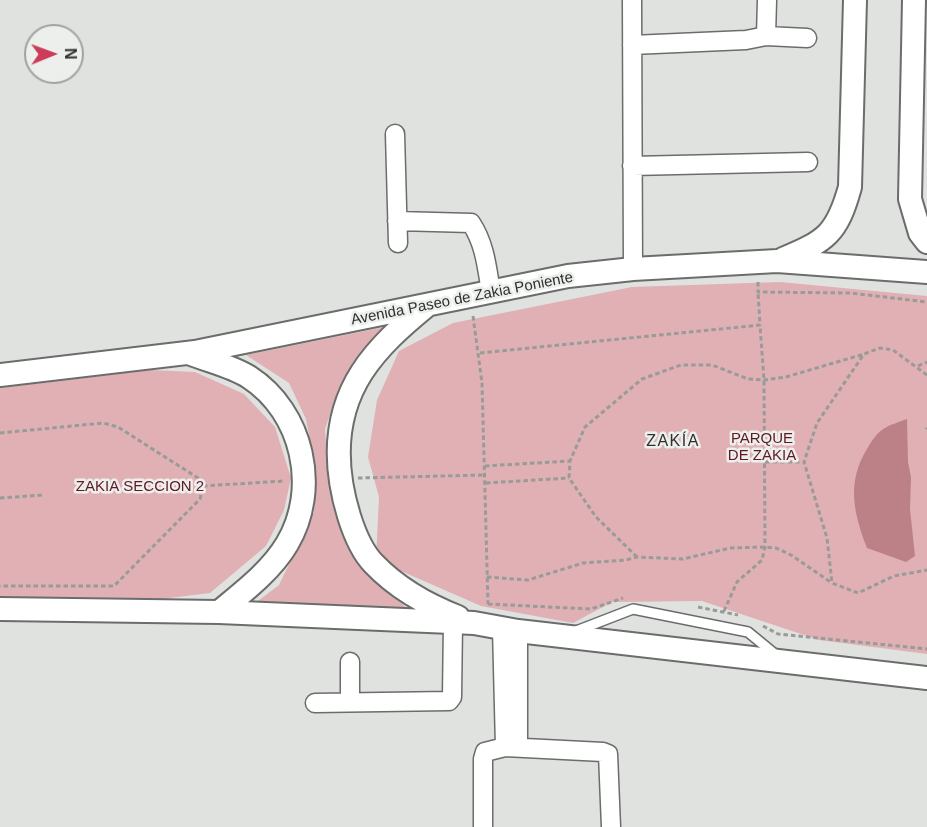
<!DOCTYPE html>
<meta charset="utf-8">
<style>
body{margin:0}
#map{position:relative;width:927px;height:827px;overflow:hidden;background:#dfe2df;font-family:Arial,sans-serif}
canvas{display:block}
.north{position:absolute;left:24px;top:24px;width:60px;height:60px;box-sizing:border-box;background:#ecefec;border:2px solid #a0a3a0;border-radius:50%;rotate:89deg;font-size:16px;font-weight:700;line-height:24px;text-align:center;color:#2f302f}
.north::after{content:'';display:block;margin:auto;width:21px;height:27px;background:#cd3d59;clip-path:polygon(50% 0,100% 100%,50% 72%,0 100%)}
</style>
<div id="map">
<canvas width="927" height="827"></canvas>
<div class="north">N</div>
</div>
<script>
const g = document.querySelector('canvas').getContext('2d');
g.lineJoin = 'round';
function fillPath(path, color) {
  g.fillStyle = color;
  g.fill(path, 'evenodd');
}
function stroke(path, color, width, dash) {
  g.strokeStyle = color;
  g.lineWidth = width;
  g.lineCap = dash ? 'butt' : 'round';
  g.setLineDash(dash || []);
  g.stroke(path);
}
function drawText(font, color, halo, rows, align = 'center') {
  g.font = font + ' Arial,sans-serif';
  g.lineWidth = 5;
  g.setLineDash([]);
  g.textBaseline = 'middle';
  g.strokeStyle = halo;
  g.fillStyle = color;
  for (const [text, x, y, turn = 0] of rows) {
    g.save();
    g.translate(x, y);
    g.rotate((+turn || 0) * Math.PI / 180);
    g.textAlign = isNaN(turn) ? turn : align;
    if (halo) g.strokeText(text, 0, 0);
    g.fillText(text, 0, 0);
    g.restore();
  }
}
const green = new Path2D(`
 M780,282L927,296V654L819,640L702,601L612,602L573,623L481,606L376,560L379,497L368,457L377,400L399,351L453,323L632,287Z
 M385,327L353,362L338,391L325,429L329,483L352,551L380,584L410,611L254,604L279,585L314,512L315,465L306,419L289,383L246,355Z
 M151,370L195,372L244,394L275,427L291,478L284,510L266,546L210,593L145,601L0,599V388Z`);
const water = new Path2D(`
 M907,419L908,462L911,477L910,509L915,556L906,562L867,548C854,514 846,483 867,449C871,442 877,432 885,428C891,424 900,422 907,419Z`);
const path = new Path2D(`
 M758,282V292L850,293L927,302
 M473,316L482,383L488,604
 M480,353L760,325L758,292
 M918,366L927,362
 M927,375L893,350L880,348L864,354L817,423L804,462L827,538L832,583L858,593L894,576L927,570
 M926,429L927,428
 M0,433L103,423L118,427L198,478L203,486L200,499L114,586H0
 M765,462H804
 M485,466L570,461
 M358,478L485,475
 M486,483L569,478
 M203,486L284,481
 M0,498L43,495
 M637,557L596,517L569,478L570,461L585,427L642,379L681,365H712L748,379L764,380L786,377L864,354
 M487,577L528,580L583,563L626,560L637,557L683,559L730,548L765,547L776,548L791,555L832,583
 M488,604L591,609L623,598
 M698,607L738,615
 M724,611L737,582L762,560L765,547L764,380L760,325
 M763,626L778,634L927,649`);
const service = new Path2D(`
 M576,631L633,609L748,632L776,655`);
const minor = new Path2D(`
 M632,0L633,269
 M766,36L807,38
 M632,45L746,40L766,36L767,0
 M395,134L398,243
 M632,166L808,162
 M397,221L471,223C485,244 487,268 491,292
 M502,628L505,747
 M350,662V702
 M315,703L449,701L452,697L453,622
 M518,747V631
 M483,827V759L485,752L505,747L603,752L608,754L611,827`);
const tertiary = new Path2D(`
 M914,0L910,199L920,233L927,242
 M783,259C826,241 837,234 850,187L855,0
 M425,307C402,326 379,346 362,372C333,417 334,467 349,516C354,532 362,552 374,564C397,588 427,605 458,617
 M189,353C208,361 232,366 249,377C303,412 320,489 287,544C271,571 243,592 219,612
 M0,375L195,352L568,276L633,269L777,261L927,272
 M0,609L219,612L474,623L518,631L927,678`);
const streetNames = [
 ["Avenida Paseo de Zakia Poniente",462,299,-11]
];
const parkNames = [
 ["PARQUE",762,439],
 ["DE ZAKIA",762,456],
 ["ZAKIA SECCION 2",140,487]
];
const neighbourhoodNames = [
 ["ZAKÍA",673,442]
];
fillPath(green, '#e0b0b4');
fillPath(water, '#bc8186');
stroke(service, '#6a6d6a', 12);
stroke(minor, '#6a6d6a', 21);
stroke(tertiary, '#6a6d6a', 26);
stroke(path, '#999b99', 3, [4.5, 3]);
stroke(service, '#fff', 9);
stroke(minor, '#fff', 18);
stroke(tertiary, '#fff', 22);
drawText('15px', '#2f302f', '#ecefec', streetNames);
drawText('15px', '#611826', '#ecefec', parkNames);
g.letterSpacing = '1.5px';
drawText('16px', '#2f302f', '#ecefec', neighbourhoodNames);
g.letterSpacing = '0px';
</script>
